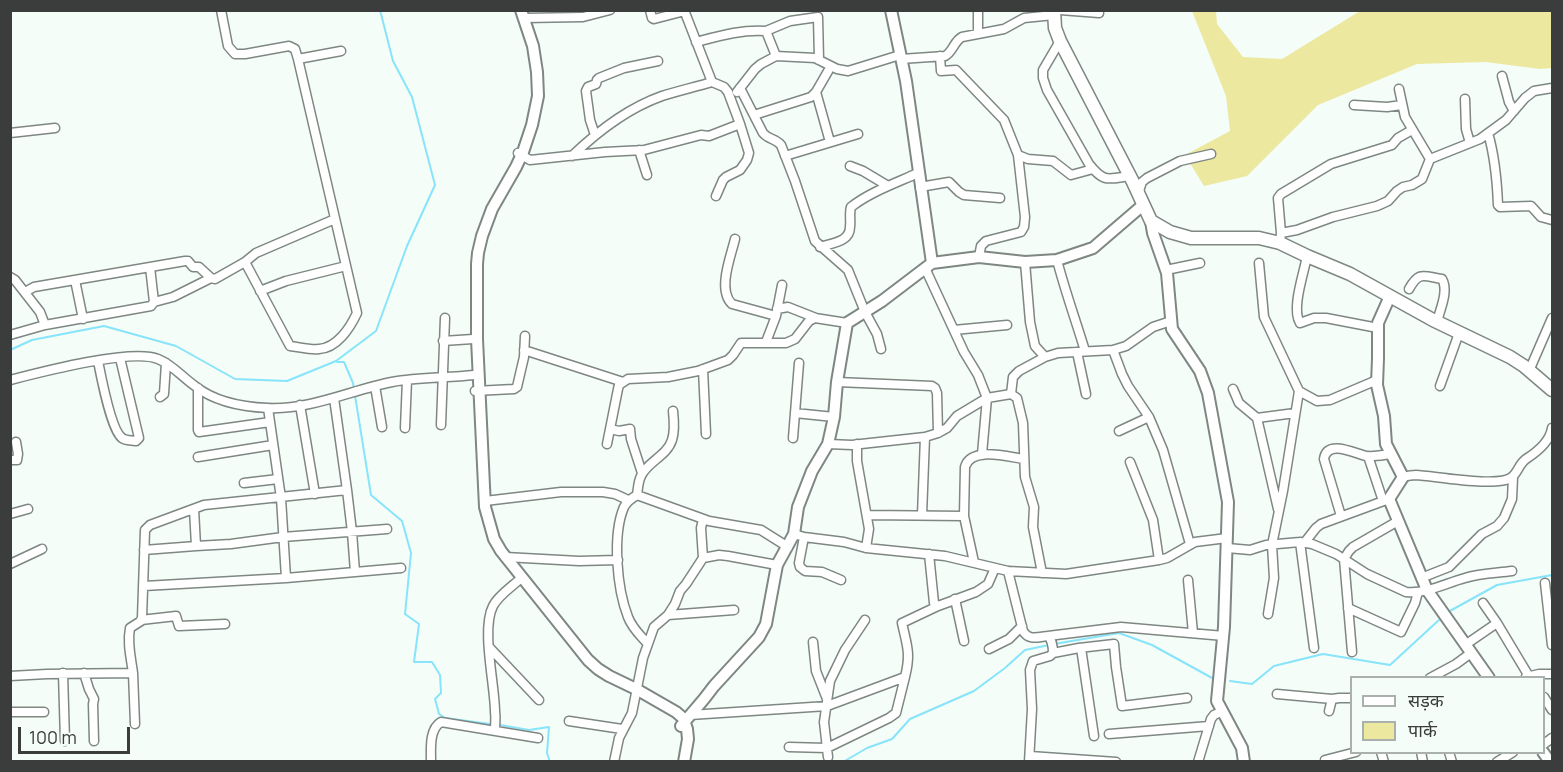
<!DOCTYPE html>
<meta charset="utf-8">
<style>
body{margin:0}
#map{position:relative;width:1563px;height:772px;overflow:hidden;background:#f4fdf7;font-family:Manrope,"Noto Sans Devanagari",sans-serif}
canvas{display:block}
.frame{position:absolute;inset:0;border:12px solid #3a3d3b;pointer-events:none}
.legend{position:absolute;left:1350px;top:676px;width:195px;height:78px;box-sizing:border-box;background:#f4fdf7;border:2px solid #aab0ac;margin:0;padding:8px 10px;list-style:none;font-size:18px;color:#3a3d3b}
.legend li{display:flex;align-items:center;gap:12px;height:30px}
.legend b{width:30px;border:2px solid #aab0ac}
.scale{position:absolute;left:18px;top:727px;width:112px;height:27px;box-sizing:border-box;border:3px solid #3a3d3b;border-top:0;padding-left:8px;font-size:18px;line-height:21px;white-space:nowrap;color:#3a3d3b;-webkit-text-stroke:4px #f4fdf7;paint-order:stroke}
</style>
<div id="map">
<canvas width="1563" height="772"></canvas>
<div class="frame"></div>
<ul class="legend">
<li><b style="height:8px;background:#fff"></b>सड़क</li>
<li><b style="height:16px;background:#ece8a0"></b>पार्क</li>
</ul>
<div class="scale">100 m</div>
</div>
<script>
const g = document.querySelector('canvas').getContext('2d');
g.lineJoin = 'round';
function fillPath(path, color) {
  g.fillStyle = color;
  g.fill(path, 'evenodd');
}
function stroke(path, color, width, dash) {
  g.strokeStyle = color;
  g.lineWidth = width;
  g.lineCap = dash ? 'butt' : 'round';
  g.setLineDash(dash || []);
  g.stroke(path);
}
const green = new Path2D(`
 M1192,11H1216L1217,24L1243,57L1282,59L1360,11H1552V68L1540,69L1486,62L1417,64L1318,105L1247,176L1204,186L1185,155L1230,131L1226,96Z`);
const stream = new Path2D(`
 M10,350L32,340L104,326L176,346L235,379L287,381L336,361L376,331L407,246L435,185L412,97L393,61L380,10
 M337,362H344L353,383L371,495L402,521L411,553L405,614L419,624L414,662H432L440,675L441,693L435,699L439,714L445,718L490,724
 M1448,612L1497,585L1552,575
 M1054,644L1119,633L1152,645L1214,679
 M1230,681L1252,684L1274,666L1323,654L1390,665L1439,620
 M500,725L529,730L549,727L547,753L550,762
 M843,762L867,748L892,739L910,719L974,691L1005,668L1025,650L1049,645`);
const minor = new Path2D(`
 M221,10L228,46L235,54H245L289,46L295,49L298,59L357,313C350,328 337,348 319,349C310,350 299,347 290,346L245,262L256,253L335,219
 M650,10L652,18L654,19L685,11
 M684,10L712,82L724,87L728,92L740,124L749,153L747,160L740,170L726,177L723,180L716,196
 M1060,10L1099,13
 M524,18L583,17L610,10
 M766,31L790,21L818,17L819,60
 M978,34V10
 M1060,41L1043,70V78L1047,90L1089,164C1104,183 1108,179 1129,176
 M696,42C719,36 743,29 766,31L776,56
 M940,56L941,71L956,70L1004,120L1018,155L1025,217L1024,227L1021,232L986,241L981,246L979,257
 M298,59L341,51
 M901,59L945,56C953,52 954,41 962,37L1004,29L1024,18L1054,15
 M1502,76L1509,102L1514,111
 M740,88L763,133C769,140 775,138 781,145L795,181L815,241L848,270L865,312L877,334L881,349
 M1399,89L1405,117L1430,159L1480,139L1506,120L1525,98L1534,91L1552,88
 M737,92L755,69L761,64L776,56L815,58L837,69L848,71L900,55
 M816,92L830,142
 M1465,99L1466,129L1470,143
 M1354,105L1387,107L1402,105
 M754,115L811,97L816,92L831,66
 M10,133L55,128
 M1488,133C1495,157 1497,180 1498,205L1500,207L1531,206L1541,217L1552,220
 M595,135L590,120L586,91L588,87L596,84L597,80L599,78L624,68L658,61
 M639,150L647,175
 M518,153L530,160L605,152L644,150L701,135L709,136L740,124
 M1018,155L1028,159L1053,161L1071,175L1093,169
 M572,156C598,131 628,108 662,96C678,91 695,87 712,82
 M785,156L858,134
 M850,166L863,171L888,186
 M920,187L949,182L959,192L964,195L1000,198
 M1138,194L1142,182L1147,178L1180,161L1211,154
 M1281,233L1297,230L1333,217L1377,206L1388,201L1397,191L1403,187L1412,185L1422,179L1430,159
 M735,239C731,256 717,290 732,304L776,316
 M1280,243L1281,233L1278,198L1281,194L1331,164L1392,145L1398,138L1412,130
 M820,247C832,243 850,242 850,227C851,220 849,214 851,207C870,192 896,183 918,173
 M1307,256C1304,273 1291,309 1300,323L1314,318H1326L1378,328
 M1057,260C1065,291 1076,321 1085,351
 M1025,262L1030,322L1035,346L1045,357
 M1259,263L1264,317L1299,391L1317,401L1330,400L1377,380
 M925,268L964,352L978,375L987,398L1011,394L1017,398L1023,423L1025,477L1034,507L1033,527L1042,573
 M1166,270L1200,263
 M10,277L15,280L40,312L45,325L10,335
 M75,280L83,319
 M1409,289C1419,271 1423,276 1442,279C1449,291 1440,309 1437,322
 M260,291L286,281L346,266
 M25,292L34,287L185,261H188L193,267H199L211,278L215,279L245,262
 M154,302L173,297L211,278
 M777,309L788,307L816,318
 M45,325L151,306L154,302L150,267
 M954,330L1007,325
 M443,341L473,339
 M766,342L776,316L782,285
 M524,350L623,382
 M1113,350L1122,374L1128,386L1149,417L1163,450L1190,544
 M1077,352L1086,394
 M98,361C101,376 111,430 122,438C126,441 131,440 136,441L139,438L120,358
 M703,369L706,434
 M1529,371L1552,318
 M10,380C41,372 132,348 158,359C173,365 182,377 195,386C215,402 243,407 268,408C311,410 351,390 392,382C419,377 447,378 474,375
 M837,382L932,386L935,388L937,393L938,433
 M375,386L382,427
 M1440,386L1459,333
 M198,388V430L199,432L270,422
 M1233,389L1239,403L1257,418L1295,413
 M475,391L514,389L517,387L524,357L525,336
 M1011,394L1013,377L1019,371L1045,357L1058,353L1113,350L1126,346L1153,327L1171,321
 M160,397L164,394L166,363
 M300,405L315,494
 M268,408L281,498L286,578
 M673,411C674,420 675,431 672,440C667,456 647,462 641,476C638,482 638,489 637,495L709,521L761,530L788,547
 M795,413L834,417
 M1257,418L1278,509
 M441,425L445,318
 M405,428L407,380
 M610,429L619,431L630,429L631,439L642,473
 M1119,431L1149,417
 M793,438L799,363
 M607,444L618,389L619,385L628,379L668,377L698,371L728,360L733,355L741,343H786L795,339L809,321L815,318L847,323
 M828,444L852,445L925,437L938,433L947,428L957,416L987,398
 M857,444V461L869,529L866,548
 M982,454L987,398
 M1368,456L1383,501
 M198,457L273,445
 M10,460H17L18,454L16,442
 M1130,462L1153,520L1159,560
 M1403,477C1407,476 1412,475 1416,475C1435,476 1499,488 1512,477C1518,472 1519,464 1526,459C1537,452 1550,441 1552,428
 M244,483L278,479
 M347,490L352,532L355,572
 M637,495C632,498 627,501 624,507C612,535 617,589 628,617C632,628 640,635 647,643
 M485,501L561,492H603L615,494L628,500
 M10,514L28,509
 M867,515L964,516
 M922,515L925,437
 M1341,516L1324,459C1327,439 1354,453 1366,456C1374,457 1383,455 1391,454
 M794,534L804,537L844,542L866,548L945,556L1008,571L1066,574L1159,560L1167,558L1195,542L1227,538
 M804,537L799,563L800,567L805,571L822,572L841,580
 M1300,542L1314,648
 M1305,542L1316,528L1321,524L1389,499
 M196,546L231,544L283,537L387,529
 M1227,548L1250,550L1266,545L1300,542L1312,544L1336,554L1367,574L1406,592C1427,594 1446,583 1465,578C1480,573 1497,573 1512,571
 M144,550L196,546L194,509
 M929,554L934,603L938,606L976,592L988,584L995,568
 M505,557L579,561L618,560
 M703,558L719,555L728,556L777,565
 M974,562L964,516L965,467C971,446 1008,457 1024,459
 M10,564L42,549
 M1008,571L1023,631C1029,641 1038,637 1048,636C1052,640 1053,648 1053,653L1050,656L1033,661L1030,670L1032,709L1029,762
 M1421,578L1449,567L1482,534L1497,526L1504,518L1512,499L1513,477
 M1188,580L1193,633
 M1545,583L1552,645
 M144,586L286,578L401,568
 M955,599L964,641
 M1348,608L1401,632L1415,603L1418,592
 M1268,614L1274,578L1272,545L1283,491L1299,391
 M668,615L734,610
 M141,620L176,616L179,626L225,624
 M1497,623L1530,678
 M1048,636L1121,627L1224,636
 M813,642L816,671L827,699
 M1465,645L1497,623L1483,603
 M489,647L539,700
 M1081,648L1094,736
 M989,649L1009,639L1022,626
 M1352,652L1344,559L1349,551L1353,547L1398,521
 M1053,653L1079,648L1114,644L1116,667L1122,706L1187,698
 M63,673L65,741
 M84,673L89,689L94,699L93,704L94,741
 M133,673L135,724
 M10,676L47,674L133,673C131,658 127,643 130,628L141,621L142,618L145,530L150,525L204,505L347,490L334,398
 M905,677C911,653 907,646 902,623L938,606
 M1526,677L1539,674H1552
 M1430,678L1456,664L1471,653
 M1277,694L1332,699
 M1544,697L1552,710
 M1329,711L1332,699L1339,698H1352
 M10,712H44
 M690,715L827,706L905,677L896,713L889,718L827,748L789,747
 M569,721L622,729
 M495,730C495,724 496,718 495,712C495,685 481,629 493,606C498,596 510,588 519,580
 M1109,734L1209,726
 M1544,744L1552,738
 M1381,752L1384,762
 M1421,752L1423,762
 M1449,752L1452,762
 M1030,756L1116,762
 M828,757L824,722L830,681L845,650L865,620
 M1325,760L1356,752
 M431,762C431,749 429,729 441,722L538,738
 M614,762L619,738L632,713L643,658L654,627L668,615L675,604L680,591L686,584L703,558L701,528L703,519
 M1198,762L1211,719L1214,715L1223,711
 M1497,762L1513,752`);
const tertiary = new Path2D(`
 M521,10L533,46L537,72L538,96L532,125L523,152L516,167L492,209L482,236L478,253L477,264V339L485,507L494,539L501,551L588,660L598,669L609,676L636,689L676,712L683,718L687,729L688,739L684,762
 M1151,221L1153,233L1167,273L1172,329L1200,371L1208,393L1228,502L1224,627L1217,701L1242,748L1244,762
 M932,263L979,257L1025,262L1057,260L1093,248L1143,205
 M1390,296L1378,323V358L1377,385L1384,416L1386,444L1403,477L1389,499L1427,590L1489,678
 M681,726L704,699L714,686L759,637L766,624L777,565L794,534L798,507L812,471L828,444L834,417L837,382L847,323L882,301L932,263L906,81L891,10
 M1543,752L1550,762`);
const secondary = new Path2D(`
 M1054,10L1055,28L1060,41L1133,182L1151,221L1170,232L1191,238H1259L1280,243L1307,256L1350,274L1433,320L1510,357L1524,366L1552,390`);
fillPath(green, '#ece8a0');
stroke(stream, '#87e4fb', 2);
stroke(minor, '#7f8783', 11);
stroke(tertiary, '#7f8783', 14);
stroke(secondary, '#7f8783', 15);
stroke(minor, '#fff', 8);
stroke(tertiary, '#fff', 10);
stroke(secondary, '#fff', 12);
</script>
